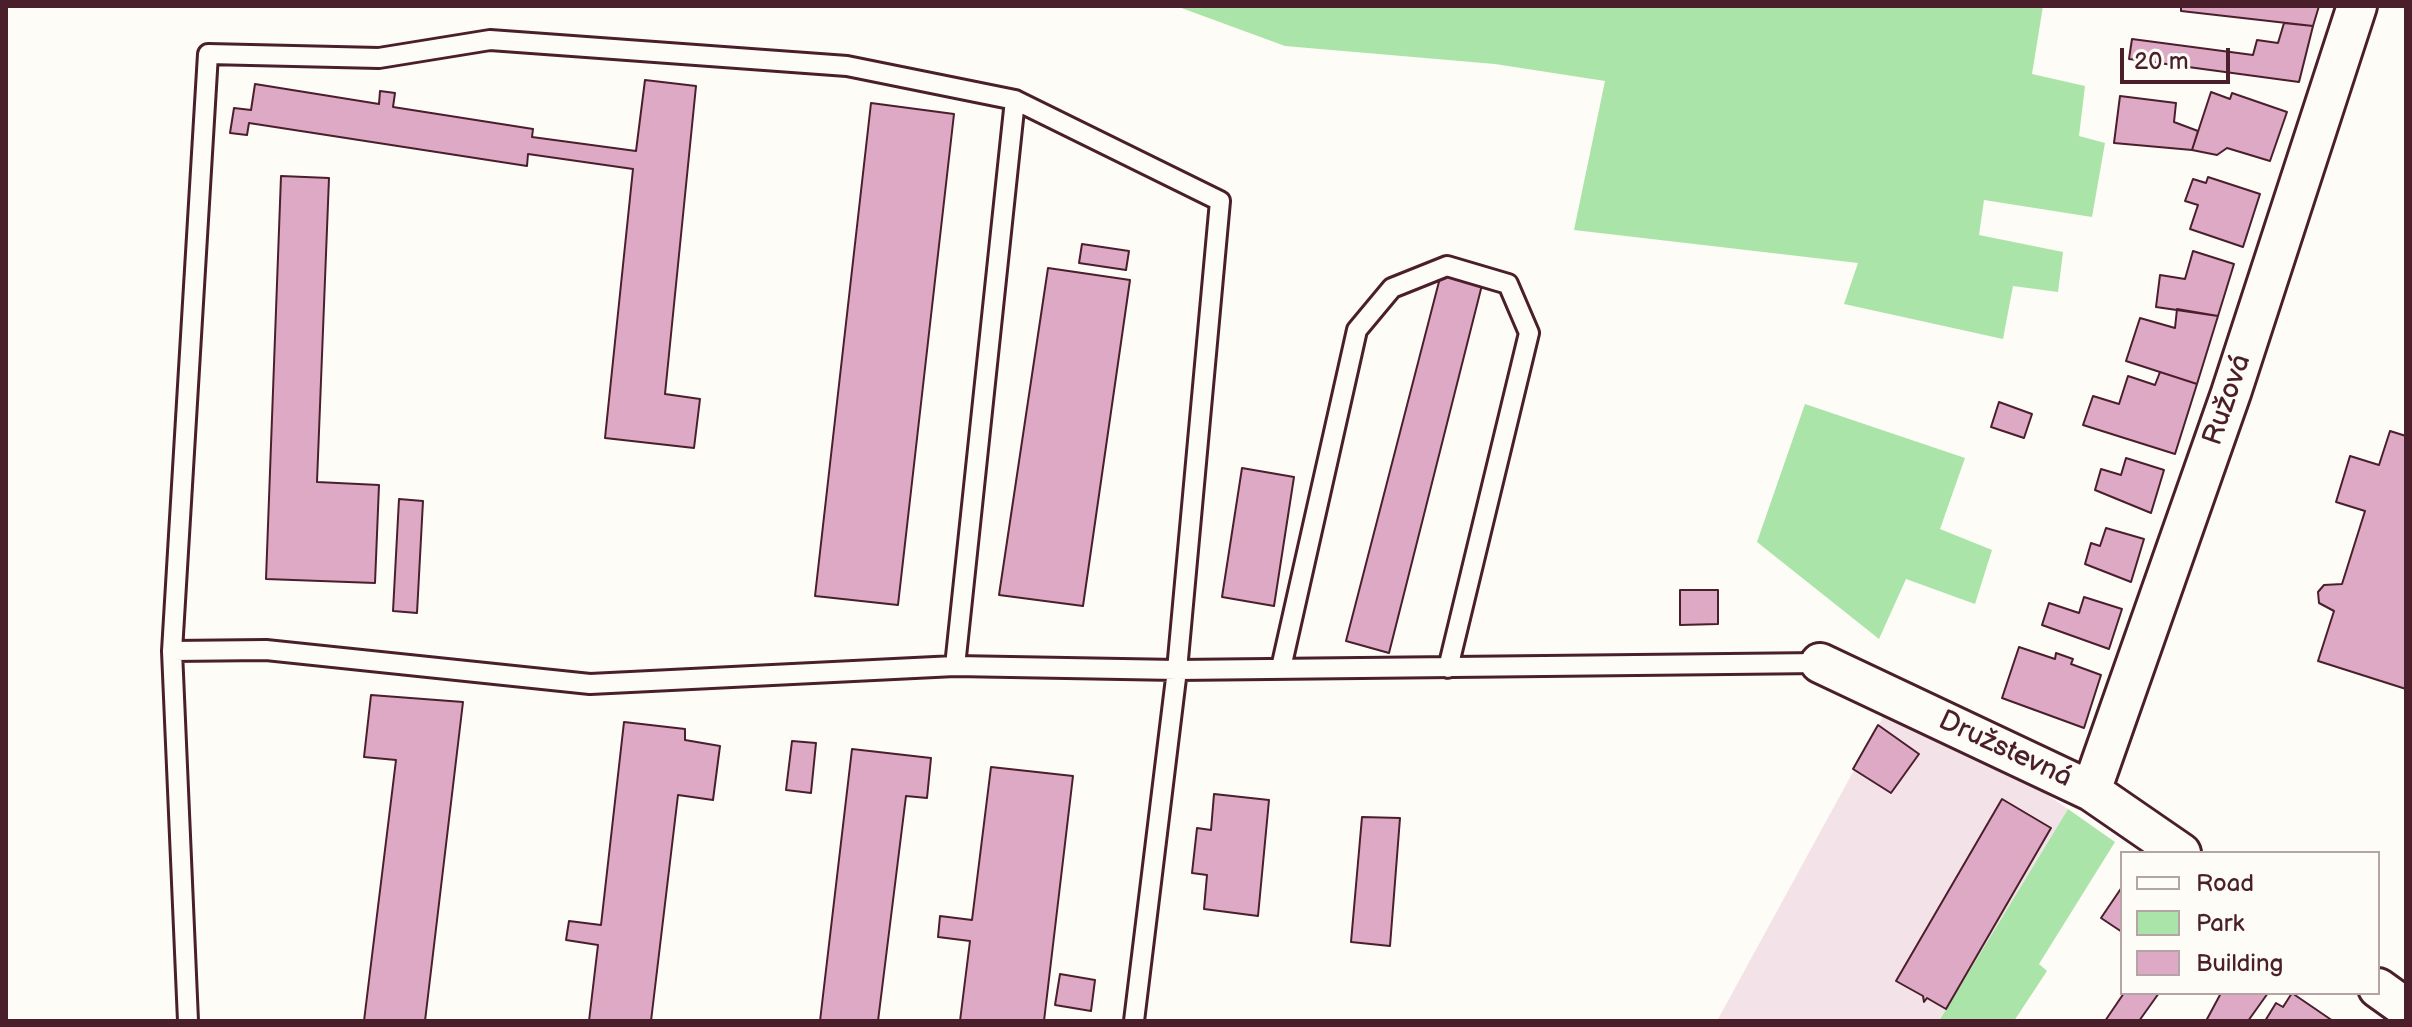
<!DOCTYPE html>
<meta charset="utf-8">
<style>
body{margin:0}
#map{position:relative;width:2412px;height:1027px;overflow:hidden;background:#fdfcf7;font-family:"Balsamiq Sans",sans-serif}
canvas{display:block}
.frame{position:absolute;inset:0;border:8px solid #4a1f2b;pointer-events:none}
.legend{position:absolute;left:2120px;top:851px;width:260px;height:144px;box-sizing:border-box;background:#fdfcf7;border:2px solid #b5a4a5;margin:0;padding:10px 14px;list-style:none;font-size:24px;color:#4a1f2b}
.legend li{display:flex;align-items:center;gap:16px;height:40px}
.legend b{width:40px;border:2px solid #b5a4a5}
.scale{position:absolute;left:2120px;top:48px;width:110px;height:36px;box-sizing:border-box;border:4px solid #4a1f2b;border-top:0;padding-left:10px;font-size:24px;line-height:28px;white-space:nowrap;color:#4a1f2b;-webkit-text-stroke:6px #fdfcf7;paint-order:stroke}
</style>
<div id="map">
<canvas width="2412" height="1027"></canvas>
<div class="frame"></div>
<ul class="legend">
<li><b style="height:10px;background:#fdfcf7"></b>Road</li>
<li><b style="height:22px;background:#abe4a8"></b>Park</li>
<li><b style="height:22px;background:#dda9c4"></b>Building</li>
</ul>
<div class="scale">20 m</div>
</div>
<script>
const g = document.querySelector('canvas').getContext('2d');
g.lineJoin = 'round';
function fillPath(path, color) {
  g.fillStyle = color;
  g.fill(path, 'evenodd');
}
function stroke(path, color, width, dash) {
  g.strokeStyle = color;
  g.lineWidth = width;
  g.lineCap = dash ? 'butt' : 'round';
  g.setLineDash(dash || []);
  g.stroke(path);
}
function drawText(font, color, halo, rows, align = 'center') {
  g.font = font + ' "Balsamiq Sans",sans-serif';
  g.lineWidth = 6;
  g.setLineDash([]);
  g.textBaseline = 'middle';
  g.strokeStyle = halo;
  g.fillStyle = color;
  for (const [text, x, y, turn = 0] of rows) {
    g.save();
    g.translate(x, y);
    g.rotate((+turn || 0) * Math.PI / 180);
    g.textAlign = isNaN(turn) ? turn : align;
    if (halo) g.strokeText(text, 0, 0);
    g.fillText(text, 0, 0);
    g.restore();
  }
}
const built = new Path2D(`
 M1889,706L2014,772L2068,809L1939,1021H1717Z`);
const green = new Path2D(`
 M1176,6H2043L2032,74L2085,86L2079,136L2105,143L2092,217L1984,200L1979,235L2063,252L2058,292L2013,286L2003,339L1844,304L1858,263L1574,230L1605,81L1495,64L1285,46Z
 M1805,404L1965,458L1940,529L1992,550L1975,604L1906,579L1879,639L1757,542Z
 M2068,809L2115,842L2039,964L2047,971L2014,1021H1939Z`);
const building = new Path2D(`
 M2181,6H2319L2313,26L2181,11Z
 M2284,23L2313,26L2299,82L2129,59L2132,39L2253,55L2257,40L2278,43Z
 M645,80L696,86L665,394L700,399L694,448L605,438L633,169L528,154L527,166L249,123L247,135L230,133L234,108L251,110L255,84L379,104L380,91L395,93L393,107L533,129L532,137L636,151Z
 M2211,92L2230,99L2232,93L2287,112L2270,161L2227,148L2217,155L2192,150Z
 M2120,96L2176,103L2174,122L2198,131L2192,150L2114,143Z
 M871,103L954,114L898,605L815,596Z
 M281,176L329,178L317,482L379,485L375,583L266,579Z
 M2208,177L2260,194L2243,247L2190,229L2198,205L2185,201L2193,179L2206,183Z
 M1082,244L1129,251L1126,270L1079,263Z
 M2193,251L2234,264L2218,316L2156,307L2160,275L2185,279Z
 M1048,268L1130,280L1083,606L999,595Z
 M1442,270L1483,281L1389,653L1346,641Z
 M2177,309L2218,316L2197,384L2126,361L2140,318L2175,328Z
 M2160,372L2197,384L2175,454L2083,425L2093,396L2119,404L2128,376L2155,385Z
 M1999,402L2032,414L2024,438L1991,427Z
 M2390,431L2406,436V689L2318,661L2334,611L2319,603L2318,592L2324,585L2342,584L2365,511L2336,502L2350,456L2379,465Z
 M2126,458L2164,470L2151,513L2095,490L2101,469L2121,475Z
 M1242,468L1294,477L1274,606L1222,597Z
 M399,499L423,501L417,613L393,611Z
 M2106,528L2144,539L2131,582L2085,564L2091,543L2100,546Z
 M1680,590H1718V624L1680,625Z
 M2084,597L2122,609L2109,649L2042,625L2049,603L2079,613Z
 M2019,647L2055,659L2056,653L2073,659L2071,664L2101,675L2084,728L2002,698Z
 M371,695L463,702L425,1021H364L396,760L364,757Z
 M624,722L685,729V740L720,746L713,800L678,795L651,1021H589L598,945L566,940L569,921L601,925Z
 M1878,725L1919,754L1891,793L1853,769Z
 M792,741L816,743L811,793L786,790Z
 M852,749L931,758L927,798L906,796L878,1021H820Z
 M991,767L1073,776L1044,1021H960L970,941L938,937L940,916L972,920Z
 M1214,794L1269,800L1258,916L1204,909L1207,875L1192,873L1197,828L1211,830Z
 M2002,799L2051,828L1946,1009L1927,998L1924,1002L1923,996L1896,981Z
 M1362,817L1400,818L1390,946L1351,942Z
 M2122,887V932L2101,918Z
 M1060,974L1095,980L1091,1011L1055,1005Z
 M2124,993H2159L2139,1021H2105Z
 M2221,993H2268L2248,1021H2206Z
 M2292,993L2333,1021H2265L2276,1003L2283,1007Z`);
const lane = new Path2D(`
 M172,651L266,650L590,684L955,666L1177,670L1820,663
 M955,666L1015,100
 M1281,668L1357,330L1392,288L1447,266L1508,284L1529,333L1448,668
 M188,1021L172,651L208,54L379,58L490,40L847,66L1015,100L1220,201L1177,670L1134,1021`);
const street = new Path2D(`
 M1820,663L2091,791L2181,853
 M2091,791L2231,393L2357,6
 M2378,988L2406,1008`);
const streetNames = [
 ["Ružová",2228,400,-71],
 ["Družstevná",2005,750,25]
];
fillPath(built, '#f3e3e8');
fillPath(green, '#abe4a8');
fillPath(building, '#dda9c4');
stroke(building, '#4a1f2b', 2);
stroke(lane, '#4a1f2b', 24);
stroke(street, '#4a1f2b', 44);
stroke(lane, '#fdfcf7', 18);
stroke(street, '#fdfcf7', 38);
drawText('28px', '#4a1f2b', '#fdfcf7', streetNames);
</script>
